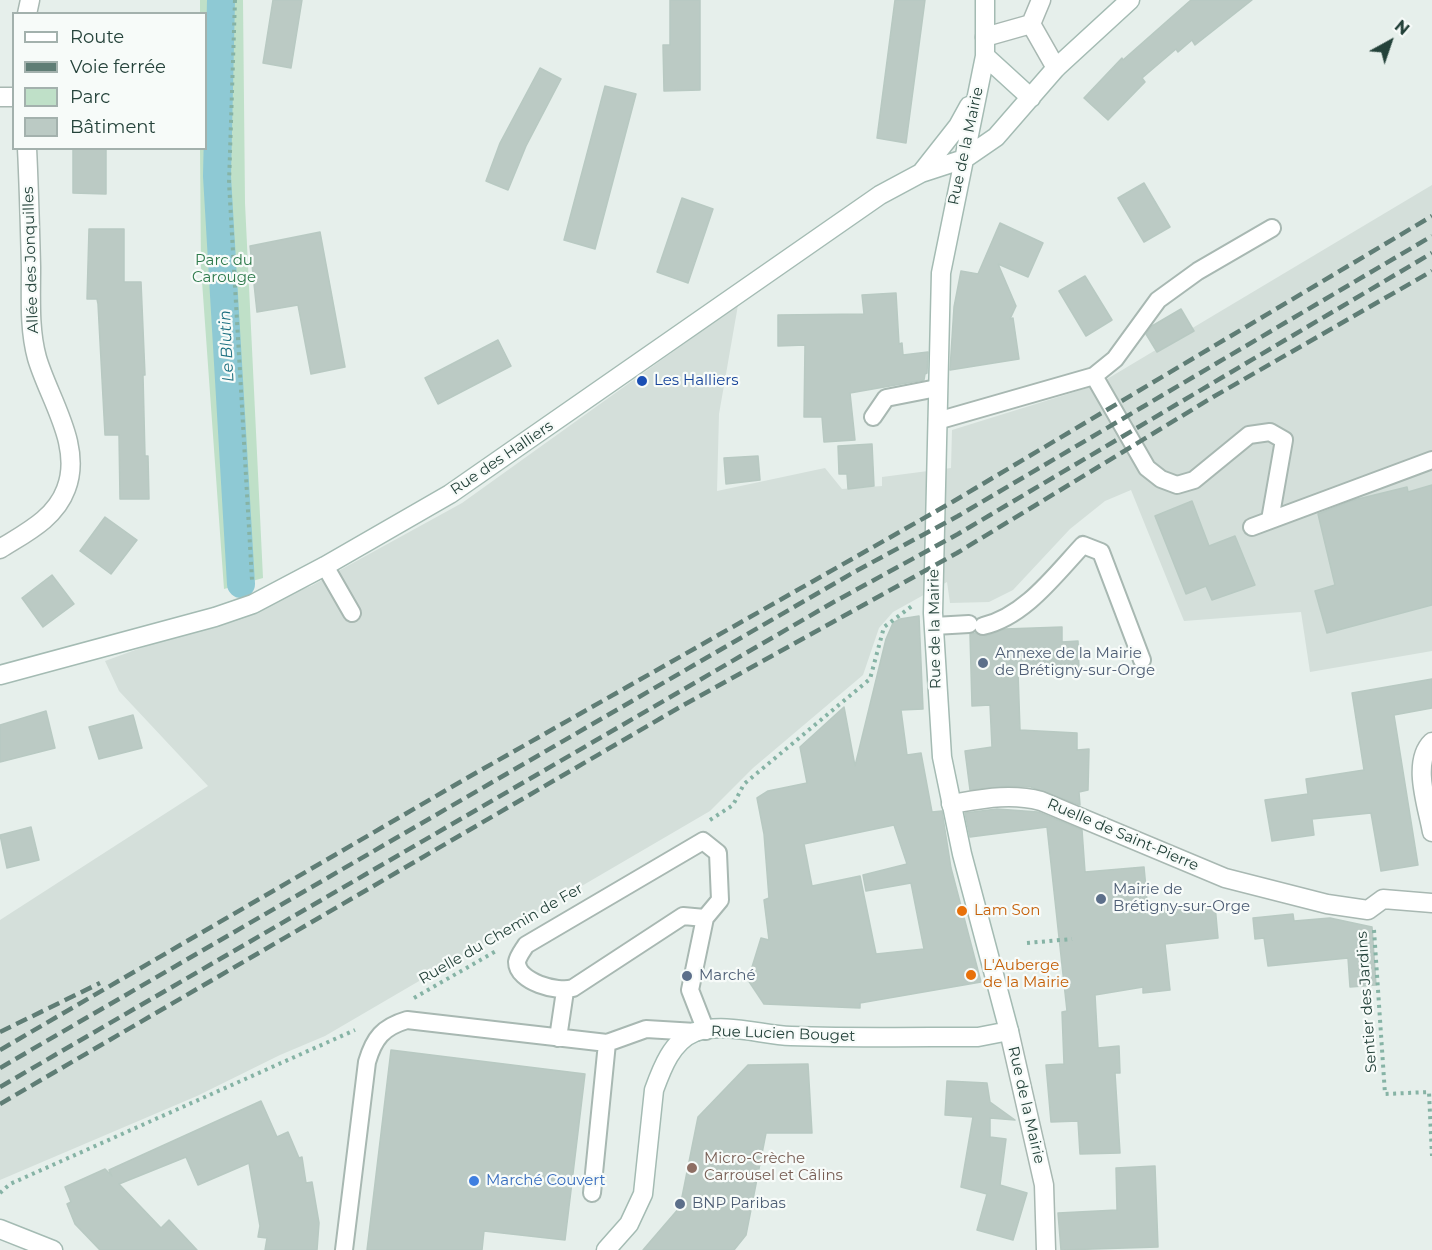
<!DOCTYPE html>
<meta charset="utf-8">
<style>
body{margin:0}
#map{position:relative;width:1432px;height:1250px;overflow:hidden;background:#e6efeb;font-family:Montserrat,sans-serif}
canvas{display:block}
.legend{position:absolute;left:12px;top:12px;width:195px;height:138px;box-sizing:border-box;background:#f7fbf9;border:2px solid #a3b1ad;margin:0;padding:8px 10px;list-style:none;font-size:18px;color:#24423a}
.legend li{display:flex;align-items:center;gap:12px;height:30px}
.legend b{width:30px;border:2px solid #a3b1ad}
.north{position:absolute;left:1360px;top:12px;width:60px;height:60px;-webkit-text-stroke:4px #f7fbf9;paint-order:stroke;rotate:40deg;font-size:16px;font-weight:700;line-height:24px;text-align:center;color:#24423a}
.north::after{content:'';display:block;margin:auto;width:21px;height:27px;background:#24423a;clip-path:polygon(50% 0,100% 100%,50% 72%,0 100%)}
</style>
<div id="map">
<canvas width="1432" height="1250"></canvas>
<ul class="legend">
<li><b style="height:8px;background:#fff"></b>Route</li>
<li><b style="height:8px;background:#5f7d75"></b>Voie ferrée</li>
<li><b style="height:16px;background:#bfe0c8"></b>Parc</li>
<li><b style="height:16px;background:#bbcac4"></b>Bâtiment</li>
</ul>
<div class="north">N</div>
</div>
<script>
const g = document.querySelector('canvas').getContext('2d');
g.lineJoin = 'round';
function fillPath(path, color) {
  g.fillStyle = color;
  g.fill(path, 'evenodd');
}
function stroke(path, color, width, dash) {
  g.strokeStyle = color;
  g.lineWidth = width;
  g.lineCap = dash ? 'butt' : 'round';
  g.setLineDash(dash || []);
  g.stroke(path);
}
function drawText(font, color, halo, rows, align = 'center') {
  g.font = font + ' Montserrat,sans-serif';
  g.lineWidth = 4.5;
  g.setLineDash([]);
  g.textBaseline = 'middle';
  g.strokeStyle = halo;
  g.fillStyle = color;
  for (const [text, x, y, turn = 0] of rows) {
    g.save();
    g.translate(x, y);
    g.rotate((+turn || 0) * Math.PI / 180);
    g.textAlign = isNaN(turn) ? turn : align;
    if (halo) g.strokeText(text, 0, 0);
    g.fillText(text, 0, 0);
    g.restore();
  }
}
const built = new Path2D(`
 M1432,185V651L1310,672L1301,612L1184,621L1131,490L1105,501L1070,529L1013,590L989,602L950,603L947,582L893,612L879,628L863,675L753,768L710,811L325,1036L280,1055L197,1096L0,1180V920L208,786L119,691L105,661L311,586L462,503L738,305L719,414L717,491L825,468L842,489L882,486V477L951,468L952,430L1097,385Z`);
const green = new Path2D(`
 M200,0H243L245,203L263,578L224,589L201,267L200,149L206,148V14L200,13Z`);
const canal = new Path2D(`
 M221,0L217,176L241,584`);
const building = new Path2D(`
 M273,0H302L291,68L263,63Z
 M670,0H700V90L664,91L663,45H670Z
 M895,0H925L906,143L877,138Z
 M1191,0H1252L1195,45L1192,40L1178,52L1176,49L1142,78L1145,82L1108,120L1084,98L1122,58L1123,60Z
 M540,68L561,79L526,146L508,190L486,181L500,143Z
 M605,86L636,94L595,249L564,240Z
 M73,148H106V194L73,193Z
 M1144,183L1170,227L1144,242L1118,198Z
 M682,198L713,209L688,283L657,272Z
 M1000,223L1043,243L1028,277L998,264L1016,306L1010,319L1013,318L1019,359L950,370L954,307L961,271L978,274Z
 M89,229H124V282H141L145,375H143L145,456H148L149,499H120L119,435H105L98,304L97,299H87Z
 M320,232L345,367L311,374L298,305L257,312L250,246Z
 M1085,276L1112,320L1086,336L1059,291Z
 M896,293L899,344L902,343L903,355L928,352L927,373L925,374L924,380L850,393L855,440L824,442L822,417H804L805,345L778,346V315L864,314L862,295Z
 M1181,309L1194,331L1157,352L1146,334L1152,326Z
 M498,340L511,366L438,404L425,378Z
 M872,444L874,486L848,489L847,474H839L838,446Z
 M758,456L760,480L726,484L724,458Z
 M1432,485V605L1327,633L1315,591L1335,585L1318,514L1354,500L1407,487L1408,492Z
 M1192,501L1209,546L1235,536L1255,585L1212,600L1206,586L1186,594L1155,516Z
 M105,517L137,540L111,574L80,551Z
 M52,575L74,604L43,627L22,598Z
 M919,616L923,709L901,710L907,755L921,753L932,812L942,811L951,868L981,982L860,1003V1008L764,1004L748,980L761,938L769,940L764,900L769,898L764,834L757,798L768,791L807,783L800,747L844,707L855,766L886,639L893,623L900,619ZM894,825L907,864L863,875L866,891L911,883L924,949L876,954L860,876L812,886L804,844Z
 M1062,627V642L1078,641L1079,669L1018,672L1020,730L1077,733V750L1089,749L1088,790L1079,792L1080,805L1031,787L1007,786L970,790L965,751L992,747L990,705L972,706L970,634L975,633L986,636L1005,629Z
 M1432,679V708L1394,715L1418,865L1381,871L1371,813L1312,819L1314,835L1272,841L1265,800L1308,794L1306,779L1364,770L1352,693Z
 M46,711L55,748L0,762V725Z
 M133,715L142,748L99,759L89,727Z
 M997,809L1038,812L1082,830L1085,872L1144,867L1148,910L1215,905L1218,938L1165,944L1170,990L1143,993V987L1095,995L1098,1048L1119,1046L1120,1073H1115L1120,1153L1080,1154L1078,1121L1051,1122L1046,1065L1064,1064L1062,1012L1067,1011L1047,827L970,837L965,813Z
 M31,827L39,860L7,868L0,835Z
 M1293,914L1294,921L1330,918L1372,927L1376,985L1350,987L1348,958L1268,966L1264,938L1255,939L1253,918Z
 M391,1050L585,1074L565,1240L484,1231L482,1250H367Z
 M808,1064L812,1133H766L746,1235L734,1250H643L680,1207L698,1117L748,1065Z
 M947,1081L987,1083L990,1102L1015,1120L990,1118V1137L1006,1139L1000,1185L1027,1193L1013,1240L977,1230L987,1194L961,1187L973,1117L945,1115Z
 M261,1101L277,1137L288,1132L299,1158L302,1157L306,1183L312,1182L319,1223L317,1250H265L267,1238L258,1237L260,1226L249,1163L198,1185L186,1157L119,1184L161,1228L169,1220L197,1250H100L75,1224L67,1204L71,1202L65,1187L105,1169L112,1176L109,1170Z
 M1155,1166L1158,1247L1061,1250L1058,1213L1117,1210L1116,1168Z`);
const path = new Path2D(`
 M235,0L229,183L252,580
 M710,820L733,805L744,784L870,679L884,627L912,606
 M1374,930L1385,1094L1429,1092L1432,1156
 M1027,943L1072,939
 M414,998L496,951
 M0,1193L10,1184L355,1030`);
const service = new Path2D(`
 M1094,376L1147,468L1161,479L1177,485L1194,480L1249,435L1270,432L1284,440L1270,520
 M873,417L886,398L937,388
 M937,421L1094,376L1115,359L1158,300L1198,271L1272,228
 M1252,527L1432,460
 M325,566L352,613
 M934,626L969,624
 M983,626C1024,617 1055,575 1083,545L1101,552L1142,660
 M705,918L683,916L573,988C558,993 517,982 517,962C518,956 523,950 526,945L703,841L718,853L720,900L705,918L690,990L706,1031
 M558,1038L565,991
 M592,1193L607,1043
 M344,1250L367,1062C374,1038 383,1027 407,1020L607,1043L646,1029L696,1032`);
const minor = new Path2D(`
 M27,14L30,0
 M1031,24L1056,68
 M1031,24L1041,0
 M985,37L1031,24
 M0,97H14
 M0,549C25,533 55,519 66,489C83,446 49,399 37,358C29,329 31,297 31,267C30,228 29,188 27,148
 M1432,742C1411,762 1428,808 1432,832
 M951,804C982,799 1010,793 1041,801L1225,878L1327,904L1368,910L1383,899L1432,903
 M1009,1031L1044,1185L1046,1250`);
const secondary = new Path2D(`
 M985,56L1031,98
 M921,173L958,126L969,106
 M0,675L215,617L253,604L325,566L450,494L880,195L921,173L964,159L996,137L1056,68L1130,0
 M0,1229L53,1250
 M606,1250L629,1224L643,1194L654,1090C662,1068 672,1041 695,1032C724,1022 762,1035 791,1036C853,1038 916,1037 978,1037L1009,1031L962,854L942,757L933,613L941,273L985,56V0`);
const rail = new Path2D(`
 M0,1032L100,983
 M0,1050L467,778L954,501L1432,216
 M0,1068L856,571L958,516L1432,236
 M0,1087L832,603L958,534L1432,253
 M0,1104L680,707L957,553L1213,397L1432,271`);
const markers = [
 [642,381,6,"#1a4fb4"],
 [983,663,6,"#5c6f8a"],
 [1101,899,6,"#5c6f8a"],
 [962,911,6,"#e8710a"],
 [971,975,6,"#e8710a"],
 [687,976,6,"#5c6f8a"],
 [692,1168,6,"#8d6e63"],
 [474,1181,6,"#3f7fe0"],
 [680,1204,6,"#5c6f8a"]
];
const streetNames = [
 ["Rue de la Mairie",966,146,-78],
 ["Allée des Jonquilles",31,260,-92],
 ["Rue des Halliers",502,458,-34],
 ["Rue de la Mairie",935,629,-91],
 ["Ruelle de Saint-Pierre",1123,835,23],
 ["Ruelle du Chemin de Fer",501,934,-30],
 ["Sentier des Jardins",1367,1002,-94],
 ["Rue Lucien Bouget",783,1034,2],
 ["Rue de la Mairie",1026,1105,77]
];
const parkNames = [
 ["Parc du",224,261],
 ["Carouge",224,278]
];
const transitNames = [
 ["Les Halliers",654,381]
];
const serviceNames = [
 ["Annexe de la Mairie",995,654],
 ["de Brétigny-sur-Orge",995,671],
 ["Mairie de",1113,890],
 ["Brétigny-sur-Orge",1113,907],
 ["Marché",699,976],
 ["BNP Paribas",692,1204]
];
const foodNames = [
 ["Lam Son",974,911],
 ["L'Auberge",983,966],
 ["de la Mairie",983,983]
];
const educationNames = [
 ["Micro-Crèche",704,1159],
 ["Carrousel et Câlins",704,1176]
];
const shopNames = [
 ["Marché Couvert",486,1181]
];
const waterNames = [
 ["Le Blutin",227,346,-93]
];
fillPath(built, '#d4dfda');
fillPath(green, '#bfe0c8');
stroke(canal, '#8ec9d4', 28);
fillPath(building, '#bbcac4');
stroke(building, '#b8c9c2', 1.5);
stroke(service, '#a8b8b2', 20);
stroke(minor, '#a8b8b2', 21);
stroke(secondary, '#a4bbb3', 21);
stroke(path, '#86b3a5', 4, [3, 4.5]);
stroke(service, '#fff', 16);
stroke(minor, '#fff', 18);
stroke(secondary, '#fff', 18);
stroke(rail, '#5f7d75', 4.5, [12, 6]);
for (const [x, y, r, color] of markers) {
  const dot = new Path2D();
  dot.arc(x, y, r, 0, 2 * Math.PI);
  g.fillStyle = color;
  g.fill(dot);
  stroke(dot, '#f7fbf9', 2);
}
drawText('15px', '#24423a', '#f7fbf9', streetNames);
drawText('15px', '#2d7a4b', '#f7fbf9', parkNames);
drawText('15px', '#164399', '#f7fbf9', transitNames, 'left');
drawText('15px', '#4e5e75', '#f7fbf9', serviceNames, 'left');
drawText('15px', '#c56008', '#f7fbf9', foodNames, 'left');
drawText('15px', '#785e54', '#f7fbf9', educationNames, 'left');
drawText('15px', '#366cbe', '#f7fbf9', shopNames, 'left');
drawText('italic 16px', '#1c6f80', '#f7fbf9', waterNames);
</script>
